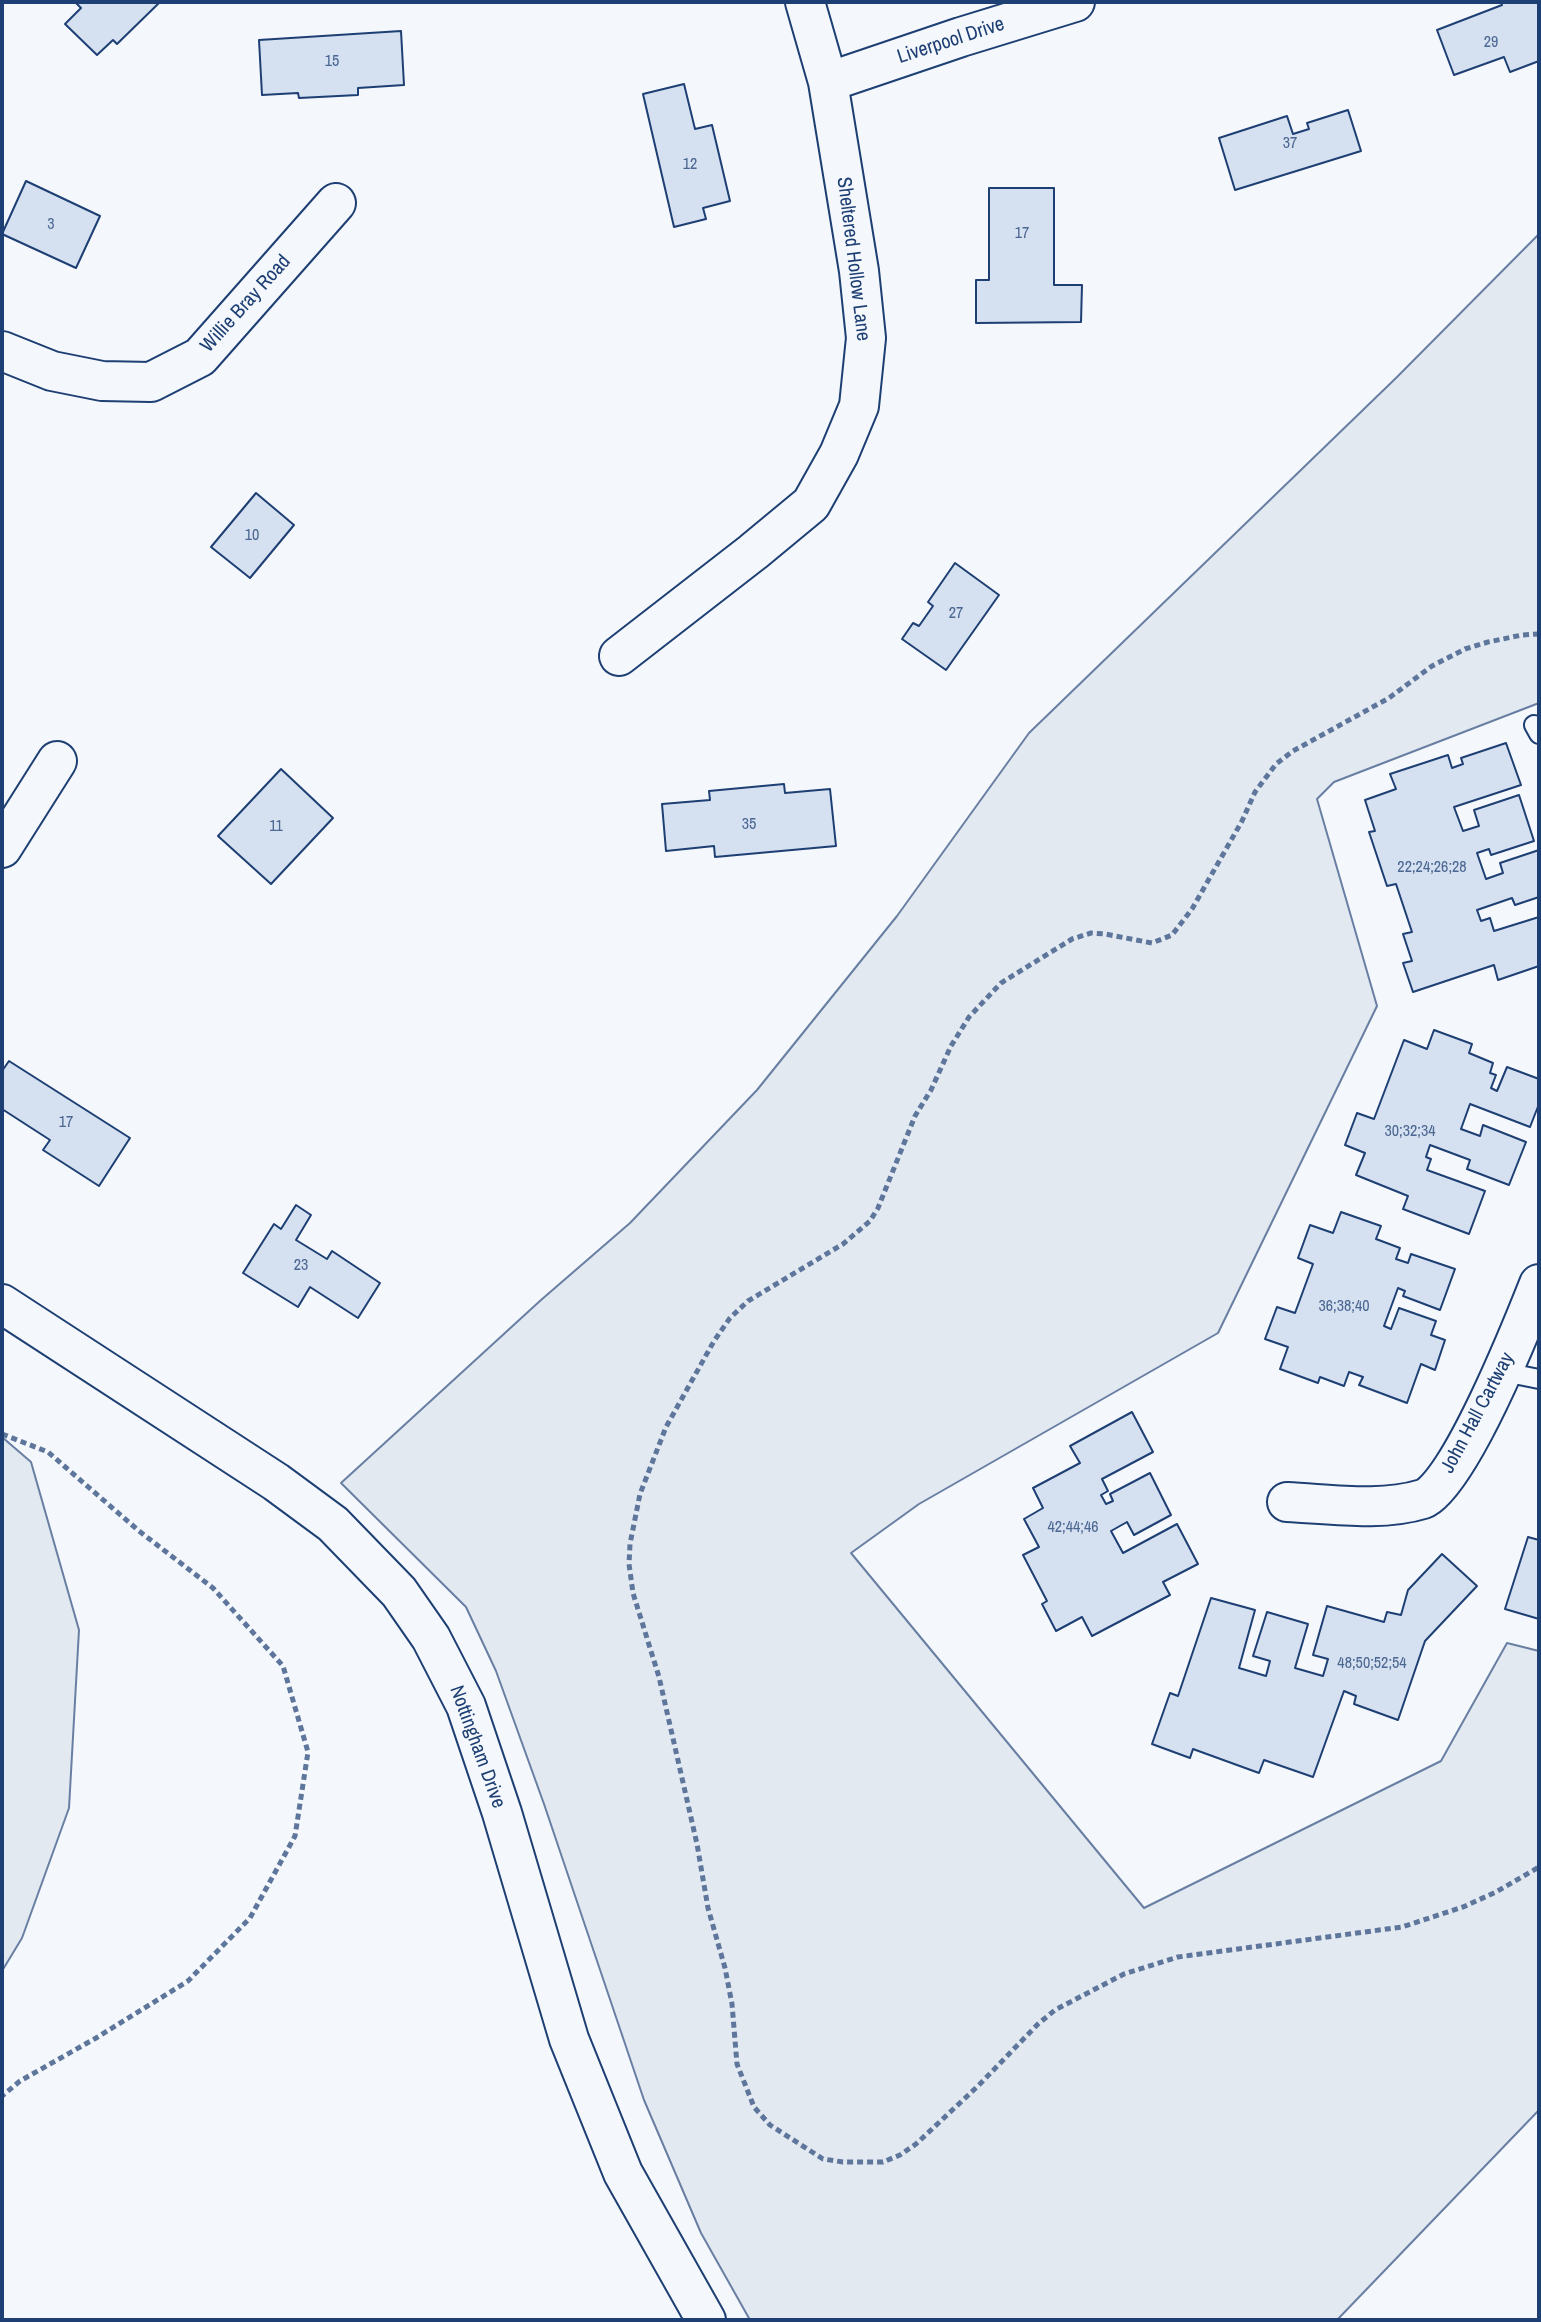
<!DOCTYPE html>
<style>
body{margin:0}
#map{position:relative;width:1541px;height:2322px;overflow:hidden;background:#f4f7fb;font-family:"Archivo Narrow",sans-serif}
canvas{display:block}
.frame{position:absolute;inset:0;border:4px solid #1d3f73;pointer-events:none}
</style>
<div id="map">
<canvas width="1541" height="2322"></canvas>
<div class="frame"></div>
</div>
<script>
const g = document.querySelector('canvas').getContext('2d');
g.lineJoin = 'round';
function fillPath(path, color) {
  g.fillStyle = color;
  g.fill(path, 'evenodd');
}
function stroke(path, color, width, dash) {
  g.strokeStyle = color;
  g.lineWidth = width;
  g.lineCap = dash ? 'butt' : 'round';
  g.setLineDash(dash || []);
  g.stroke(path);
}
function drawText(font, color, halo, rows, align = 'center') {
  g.font = font + ' "Archivo Narrow",sans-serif';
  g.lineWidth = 6;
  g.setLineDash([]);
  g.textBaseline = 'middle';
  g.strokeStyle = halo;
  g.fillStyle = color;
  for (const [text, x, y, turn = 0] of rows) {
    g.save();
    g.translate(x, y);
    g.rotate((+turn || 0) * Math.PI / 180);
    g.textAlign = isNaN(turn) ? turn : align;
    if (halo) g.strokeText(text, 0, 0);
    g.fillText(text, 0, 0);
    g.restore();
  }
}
const green = new Path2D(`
 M1539,234V703L1334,782L1317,799L1377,1006L1218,1333L919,1504L851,1553L1144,1908L1441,1761L1507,1643L1539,1651V2110L1337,2320H750L701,2233L644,2100L544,1804L496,1671L466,1607L341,1483L541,1300L630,1223L757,1090L897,916L1029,733L1396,378Z
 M2,1437L31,1462L79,1630L69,1808L22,1938L2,1971Z`);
const building = new Path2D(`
 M75,2H160L117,44L113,40L97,55L65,24L81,8Z
 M1501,2H1539V61L1510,72L1504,57L1454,75L1437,30L1502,5Z
 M401,31L404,85L358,88V95L299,98L298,93L262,95L259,40Z
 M684,84L695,129L712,125L730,201L703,208L706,219L674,227L643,94Z
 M1348,110L1361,151L1235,190L1219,138L1287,116L1293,134L1309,129L1307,123Z
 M26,181L100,216L76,268L2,234Z
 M989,188H1054V285H1082L1081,322L976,323V280H989Z
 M256,493L294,525L250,578L211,547Z
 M955,563L999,595L946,670L902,639L913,623L919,626L933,606L928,602Z
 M1506,743L1521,785L1454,807L1463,831L1479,826L1474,810L1519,795L1534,841L1491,855L1489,849L1477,853L1486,879L1503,873L1500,863L1539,850V897L1515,905L1512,898L1477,910L1481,921L1490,918L1494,931L1539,917V966L1498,980L1494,965L1413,992L1403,963L1412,961L1403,934L1412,932L1396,884L1387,886L1369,832L1375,831L1365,800L1396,789L1390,774L1448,755L1452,768L1463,764L1461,758Z
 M281,769L333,818L271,884L218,836Z
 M784,784L785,793L830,789L836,846L715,857L714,846L666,851L662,804L710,800L709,791Z
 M1434,1030L1472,1044L1469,1053L1493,1063L1490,1073L1496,1075L1491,1088L1497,1091L1507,1067L1539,1079V1104L1530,1127L1470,1104L1461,1129L1480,1136L1483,1125L1526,1142L1509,1185L1467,1169L1470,1160L1430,1145L1426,1157L1431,1159L1427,1170L1485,1191L1469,1234L1403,1209L1408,1196L1356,1175L1365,1153L1345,1145L1357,1113L1374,1119L1404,1040L1427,1049Z
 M9,1061L130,1138L99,1186L43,1150L50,1140L2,1109V1071Z
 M296,1205L311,1215L296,1240L327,1259L332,1251L380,1283L358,1318L310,1287L298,1307L243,1273L274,1224L281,1229Z
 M1341,1212L1381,1226L1376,1239L1400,1248L1396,1259L1408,1263L1411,1254L1455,1269L1440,1310L1403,1296L1405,1291L1398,1288L1384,1326L1391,1329L1399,1308L1436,1321L1431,1335L1445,1340L1435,1370L1421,1364L1407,1403L1359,1385L1363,1377L1349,1372L1344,1386L1320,1377L1318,1383L1280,1369L1288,1347L1265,1339L1277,1307L1295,1313L1313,1264L1298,1258L1310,1225L1333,1233Z
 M1132,1412L1153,1452L1102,1479L1108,1491L1101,1495L1106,1504L1113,1501L1110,1494L1150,1473L1171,1515L1134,1535L1127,1522L1111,1531L1123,1553L1177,1524L1198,1564L1163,1582L1170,1595L1092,1636L1082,1617L1056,1631L1042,1604L1047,1601L1023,1555L1039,1547L1024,1519L1043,1508L1033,1488L1080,1463L1070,1446Z
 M1528,1537L1539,1540V1619L1505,1609Z
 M1442,1554L1477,1586L1425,1641L1398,1720L1354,1704L1356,1696L1344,1691L1313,1777L1264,1760L1259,1773L1193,1749L1190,1758L1152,1744L1170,1693L1178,1696L1211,1598L1255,1610L1239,1668L1266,1676L1270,1661L1253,1656L1267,1612L1308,1624L1295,1668L1323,1676L1328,1659L1313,1655L1327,1606L1384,1622L1387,1612L1401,1615L1408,1590Z`);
const path = new Path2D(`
 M1539,634L1522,635L1488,642L1465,649L1432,666L1389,698L1293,751L1276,764L1255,792L1242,821L1192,909L1172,935L1152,943L1105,934L1091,933L1072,939L1001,983L969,1017L951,1046L931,1090L915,1116L878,1208L870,1221L843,1244L748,1301L730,1318L714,1341L666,1427L640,1494L630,1544L629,1564L633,1593L659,1677L697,1844L708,1908L725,1968L732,2004L737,2064L754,2107L770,2125L823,2159L843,2162H883L900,2155L916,2144L978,2086L1038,2024L1055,2010L1124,1974L1178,1957L1402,1927L1463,1907L1496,1892L1539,1867
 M2,1434L48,1452L139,1531L213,1588L283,1666L308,1752L295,1836L250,1918L188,1981L96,2038L20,2081L2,2096`);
const service = new Path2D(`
 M1534,725L1539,734
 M1504,1372L1539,1379`);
const minor = new Path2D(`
 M828,82L961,37L1075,2
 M2,351L52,371L102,381L151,382L200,357L336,203
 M619,656L753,552L811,504L839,454L859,406L866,338L859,271L828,82L805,2
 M2,848L57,761
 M2,1304L276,1482L333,1524L399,1592L431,1638L466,1706L502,1813L569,2039L623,2173L706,2320
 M1287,1502C1331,1504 1381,1512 1423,1499C1458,1488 1524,1322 1539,1284`);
const numberNames = [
 ["29",1491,43],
 ["15",332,62],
 ["37",1290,144],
 ["12",690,165],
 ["3",51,225],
 ["17",1022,234],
 ["10",252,536],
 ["27",956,614],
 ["35",749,825],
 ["11",276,827],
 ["22;24;26;28",1432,868],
 ["17",66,1123],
 ["30;32;34",1410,1132],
 ["23",301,1266],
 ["36;38;40",1344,1307],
 ["42;44;46",1073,1528],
 ["48;50;52;54",1372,1664]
];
const streetNames = [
 ["Liverpool Drive",951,41,-18],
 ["Sheltered Hollow Lane",853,259,83],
 ["Willie Bray Road",246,304,-48],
 ["John Hall Cartway",1478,1413,-62],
 ["Nottingham Drive",477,1747,70]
];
fillPath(green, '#e3e9f0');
stroke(green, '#687fa3', 2);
fillPath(building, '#d5e0f0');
stroke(building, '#1d3f73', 2);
stroke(service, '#1d3f73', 22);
stroke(minor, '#1d3f73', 42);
stroke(path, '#5e769c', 5, [6, 4]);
stroke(service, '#f4f7fb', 18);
stroke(minor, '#f4f7fb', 38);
drawText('16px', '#4b6792', null, numberNames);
drawText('20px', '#1d3f73', '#f4f7fb', streetNames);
</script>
